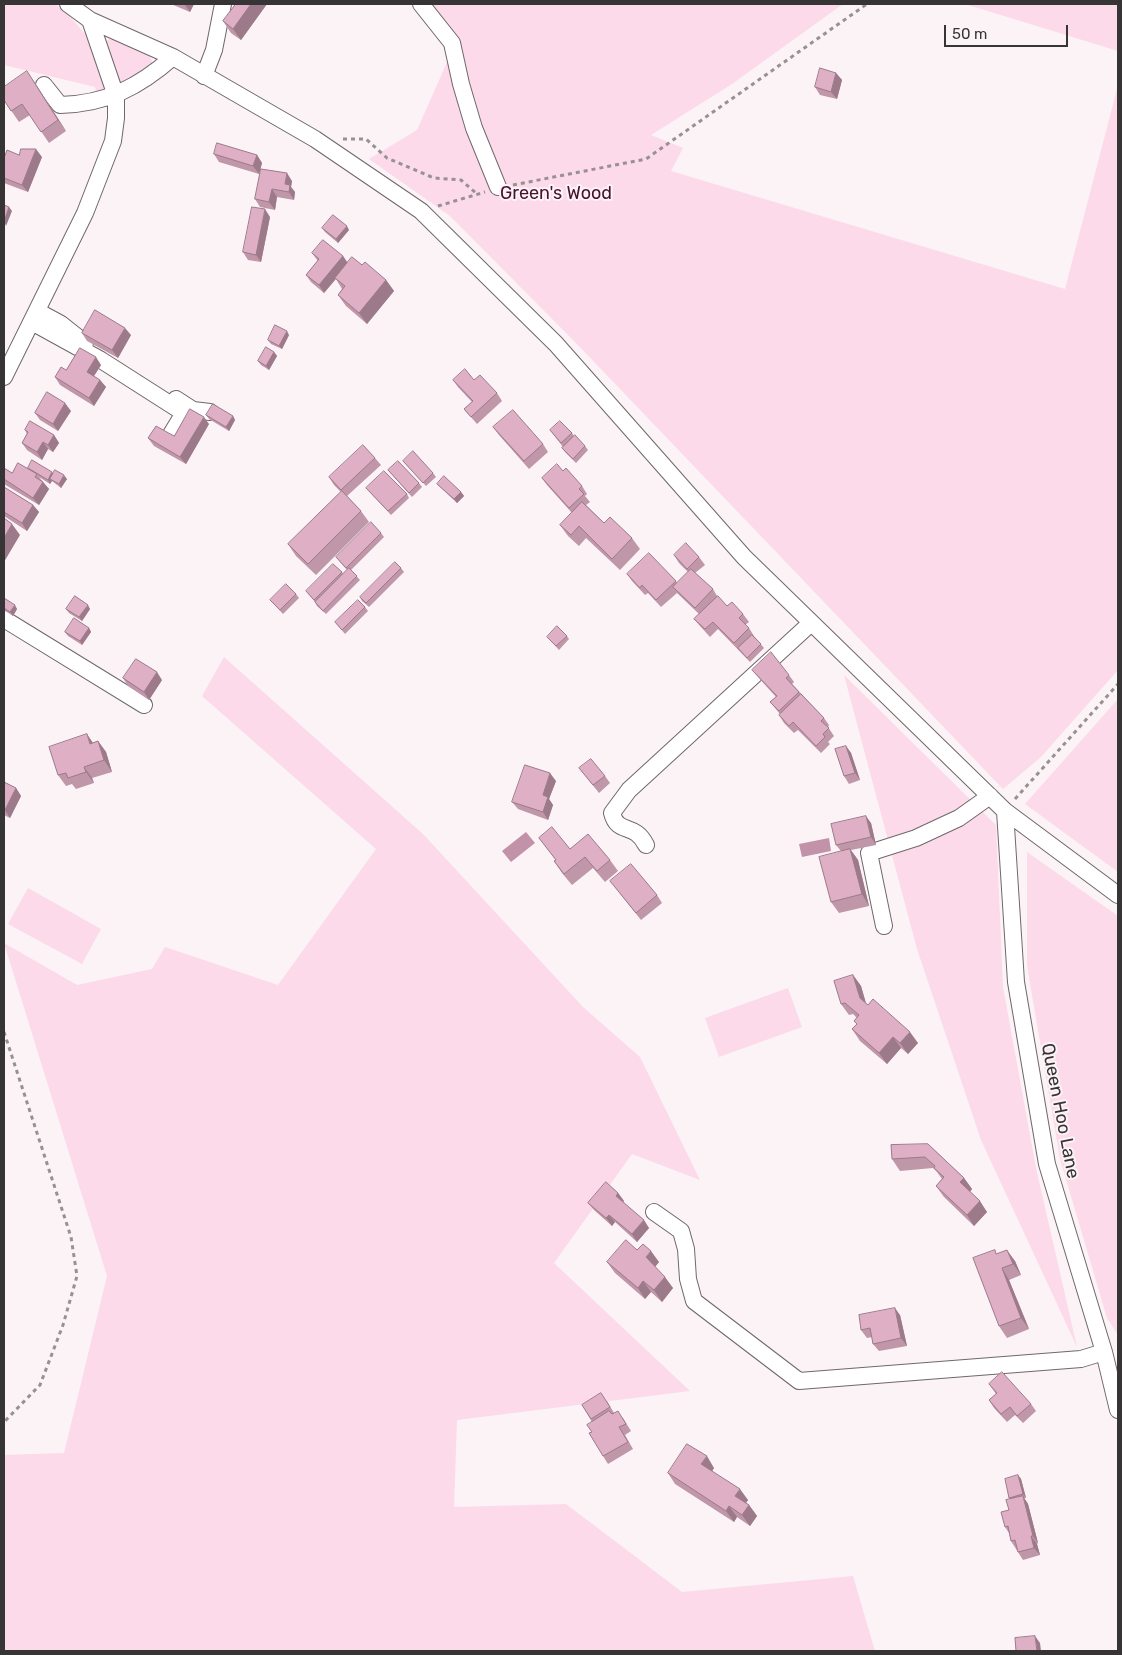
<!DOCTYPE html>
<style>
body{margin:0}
#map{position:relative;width:1122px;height:1655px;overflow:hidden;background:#fbf3f6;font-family:Rubik,sans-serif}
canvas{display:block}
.frame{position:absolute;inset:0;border:5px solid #373435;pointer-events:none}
.scale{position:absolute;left:944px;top:25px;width:124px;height:22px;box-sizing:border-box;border:2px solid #373435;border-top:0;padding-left:6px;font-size:15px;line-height:18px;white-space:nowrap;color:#373435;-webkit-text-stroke:4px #fbf3f6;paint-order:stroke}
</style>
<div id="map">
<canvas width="1122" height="1655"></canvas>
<div class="frame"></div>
<div class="scale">50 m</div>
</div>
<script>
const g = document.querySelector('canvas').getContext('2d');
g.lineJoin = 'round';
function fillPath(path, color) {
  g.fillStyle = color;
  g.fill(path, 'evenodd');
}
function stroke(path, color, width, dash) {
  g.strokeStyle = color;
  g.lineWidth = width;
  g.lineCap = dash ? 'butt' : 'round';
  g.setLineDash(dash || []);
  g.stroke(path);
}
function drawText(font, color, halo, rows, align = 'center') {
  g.font = font + ' Rubik,sans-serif';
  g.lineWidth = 4;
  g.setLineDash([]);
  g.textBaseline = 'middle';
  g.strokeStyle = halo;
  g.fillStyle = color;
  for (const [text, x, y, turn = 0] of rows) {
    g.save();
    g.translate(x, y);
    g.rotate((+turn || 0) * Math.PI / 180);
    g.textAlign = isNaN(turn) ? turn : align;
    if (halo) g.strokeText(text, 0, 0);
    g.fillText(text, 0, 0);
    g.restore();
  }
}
const green = new Path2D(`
 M4,4H55L67,13L85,34L97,56L107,92L97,94L95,87L4,65Z
 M429,4H843L732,84L651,135L683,148L671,171L1065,289L1118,85V670L1041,757L1003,789L576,343L450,216L369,159L417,130L452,51L418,15Z
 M965,4H1118V51Z
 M112,37L149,55L153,63L151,67L121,84L117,79L105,42Z
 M224,657L423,834L583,1007L640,1057L700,1180L632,1154L554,1263L690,1391L457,1420L454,1507L566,1504L682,1592L853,1576L875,1651H4V1455L64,1453L107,1276L4,943L77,985L152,969L165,947L278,985L376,849L202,696Z
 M844,675L996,825L1003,987L1036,1168L1077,1347L981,1140L917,949Z
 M1118,699V872L1025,804Z
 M1027,852L1118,916V1335L1107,1318L1060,1159L1027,966Z
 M28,888L101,929L82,964L8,924Z
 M788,988L802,1027L719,1057L705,1018Z`);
const water = new Path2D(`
 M526,832L535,843L511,862L502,851Z
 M829,838L831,851L802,857L799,844Z`);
const path = new Path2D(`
 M343,139H366L387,158L434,178L461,180L477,194
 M513,185L646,159L867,4
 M438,206L485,192
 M1015,799L1118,684
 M4,1032L71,1237L77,1276L63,1325L40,1385L4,1422`);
const minor = new Path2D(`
 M68,4L90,20L173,57L315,139L421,211L556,344L744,557L1005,811L1118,895
 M421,4L452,43L461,84L474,128L498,187
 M204,76L214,50L223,4
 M44,85L60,105C106,104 139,87 173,57
 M37,311L61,324L85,343
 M32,322L101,360L184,413L170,436
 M4,377L85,213L113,141L116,118V96L90,20
 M176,399L193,410L210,412
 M4,619L144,705
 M1005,811L1016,982L1047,1164L1104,1352L1118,1410
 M646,845C634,821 618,836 612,813L629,790L811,623
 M884,926L869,853L916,838L959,818L990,796
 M654,1212L681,1231L686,1249L688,1279L694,1301L799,1381L1081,1359L1104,1352`);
const wall = new Path2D(`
 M171,4H194L190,12Z
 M236,4H267L241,40L231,33L223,21Z
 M836,73L842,80L837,99L820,95L815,87Z
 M35,83L66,131L49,143L30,115L19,122L4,100Z
 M214,154L257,155L262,163L259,174L219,162Z
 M19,155L42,157L28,192L4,183V158Z
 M261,169L292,181L291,187L295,192L294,200L277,197L275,210L260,207L255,199Z
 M270,217L261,262L248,260L243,252Z
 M322,228L349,230L338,243L325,232Z
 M312,253L343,256L348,263L362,265L386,280L394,291L367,324L346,306L338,295L342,289L336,279L324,293L311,282L306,275L318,261Z
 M82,333L131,335L118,358L87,341Z
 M289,335L282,349L271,344L268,340Z
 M274,352L277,356L269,370L261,365L258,361Z
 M101,365L94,376L100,380L106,387L94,406L60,385L55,377L66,370Z
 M453,380H474L497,393L502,401L477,424L464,409L472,402L458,387Z
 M71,411L58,431L40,420L35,413Z
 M206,415L233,416L235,420L229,431L209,419Z
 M209,424L186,464L154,446L148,438L174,436Z
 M493,427L543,444L548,452L529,469L499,435Z
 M25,430L54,435L59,443L53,452L48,449L42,460L27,450L22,443L27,434Z
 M550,430L572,433L574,436L585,446L588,450L576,463L565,452L562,448L563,447Z
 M375,458L381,465L347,496L361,511L369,522L316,575L296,556L288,544L341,492L334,485L329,477Z
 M403,461L433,473L436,477L426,486Z
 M4,468L12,473L28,469L53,473L67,479L61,488L52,481L50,484L39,477L49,489L39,505L4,484Z
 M388,470L419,483L422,487L412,497Z
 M563,471L582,486L587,494L585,496L590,502L586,505L604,523L632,538L640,549L620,570L586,538L579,546L568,536L560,525L572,513L547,485L542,478Z
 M437,484L461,492L464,496L457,503L440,487Z
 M4,487L33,505L39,512L27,531L4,516Z
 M366,488L407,494L409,498L391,515Z
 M381,533L384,537L351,570L360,580L326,614L317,606L315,602L306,591L342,572L343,574L347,570L336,557Z
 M674,555L699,557L705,565L695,573L713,589L717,596L727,606L743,614L749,622L745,625L749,628L754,636L764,648L750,662L718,629L710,637L700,626L694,619L699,614L677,593L661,607L648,593L645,595L632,581L627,574L676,581L677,583L688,572L679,563Z
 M401,568L404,572L369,607L362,601L360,597Z
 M296,594L299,598L283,614L270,600Z
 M4,598L17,609L13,616L4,610Z
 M365,607L368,611L345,634L335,622Z
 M66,609H90L82,621L69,613Z
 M89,628L91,632L82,645L68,636L65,632Z
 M567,636L569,639L559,650L547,637Z
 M752,670L789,675L794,682L792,684L824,718L829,725L828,727L834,736L828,742L830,744L821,753L798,730L794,733L784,723L779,715L780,714L770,702L776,697L758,677Z
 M123,678L162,680L149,700L128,686Z
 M98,741L106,752L112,772L92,778L94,783L76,789L72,784L66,786L58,775L93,743Z
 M846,746L851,753L860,780L849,784L844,776Z
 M579,768L605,776L610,783L599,793Z
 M556,781L549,799L553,805L548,820L518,809L512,802Z
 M4,782L16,788L21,796L10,818L4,815Z
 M871,823L876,845L851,850L858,860L869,906L839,913L831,902L841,851L836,845Z
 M539,838L570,849L610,860L618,871L605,882L593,868L572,885L562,873L554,861L556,860Z
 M610,881L657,895L662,903L641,920Z
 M853,975L861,986L866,1004L918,1043L908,1054L901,1048L887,1064L860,1041L852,1029L857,1024L854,1021L857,1018L853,1014L849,1015L841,1004Z
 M928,1144L964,1178L972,1189L970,1192L987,1212L974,1226L944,1197L936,1186L942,1179L937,1172L933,1168L900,1171L892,1159Z
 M618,1193L624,1201L623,1202L649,1228L637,1242L615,1222L612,1226L594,1210L588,1203Z
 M637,1250L659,1262L655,1267L673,1288L662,1302L651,1292L645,1299L615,1273L607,1262Z
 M997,1254L1015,1261L1021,1275L1009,1280L1029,1329L1007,1338L999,1326Z
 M900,1315L907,1346L879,1351L873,1344L872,1337L867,1338L861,1330Z
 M989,1384L1031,1404L1036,1411L1023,1423L1015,1415L1007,1422L994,1408L989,1400L996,1394Z
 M607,1401L614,1413L623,1418L631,1431L625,1435L633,1449L608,1464L603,1456L592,1432V1422L582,1405Z
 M714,1468L712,1471L748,1500L746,1503L749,1505L757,1516L750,1526L737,1517L734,1522L675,1484L668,1473Z
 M1018,1475L1021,1479L1026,1498H1024L1028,1504L1038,1543L1037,1544L1040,1555L1023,1560L1011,1541L1009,1533L1005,1527L1009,1510L1010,1499L1009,1498Z`);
const shadedWall = new Path2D(`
 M185,4H194L190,12L185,5Z
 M251,4H267L241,40L233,29Z
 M27,71L35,83L66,131L58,120Z
 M836,73L842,80L837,99L831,92Z
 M36,149L42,157L28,192L22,185Z
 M257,155L262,163L259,174L253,166Z
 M287,173L292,181L291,187L295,192L294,200L289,192L285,184Z
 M272,189L277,197L275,210L269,202Z
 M9,207L12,211L6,226L4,221Z
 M265,209L270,217L261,262L256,255Z
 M347,226L349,230L338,243L336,239Z
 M343,256L348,264L324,293L319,285Z
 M386,280L394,291L367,324L359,313Z
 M125,328L131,335L118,358L112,350Z
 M287,331L289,335L282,349L279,346Z
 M274,352L277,356L269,370L266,366Z
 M96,357L101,365L92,379L87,372Z
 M100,380L106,387L94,406L89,398Z
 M65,403L71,411L58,431L53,424Z
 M233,416L235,420L229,431L226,427Z
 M204,417L209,424L186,464L180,457Z
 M54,435L59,443L53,452L48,445Z
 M43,442L48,449L42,460L37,452Z
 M52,472L55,476L50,479L52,481L50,484L48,480Z
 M64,475L67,479L61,488L59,484Z
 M43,482L49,489L39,505L33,498Z
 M461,492L464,496L457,503L454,499Z
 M33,505L39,512L27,531L22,523Z
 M12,524L20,535L4,562V538Z
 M15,605L17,609L13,616L10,612Z
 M88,605L90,609L82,621L79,617Z
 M89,628L91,632L82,645L80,641Z
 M157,672L162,680L149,700L144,692Z
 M87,734L95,746L90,744Z
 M98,741L106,752L112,772L104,760Z
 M846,746L851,753L860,780L855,773Z
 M84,767L92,778L94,783L86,772Z
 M550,773L556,781L549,799L553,805L548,820L543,812V795Z
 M16,788L21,796L10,818L5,810Z
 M866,816L871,823L876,845L871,837Z
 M850,849L858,860L869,906L862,894Z
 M853,975L861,986L868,1010L860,998Z
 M910,1032L918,1043L908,1054L900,1043Z
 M893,1037L901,1048L887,1064L879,1053Z
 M964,1178L972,1189L968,1194L960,1182Z
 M618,1193L624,1201L621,1203L616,1196Z
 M980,1201L987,1212L974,1226L967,1215Z
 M609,1215L615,1222L612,1226L606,1218Z
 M644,1220L649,1228L637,1242L632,1234Z
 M1007,1250L1015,1261L1021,1275L1013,1264Z
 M651,1251L659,1262L654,1268L646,1257Z
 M1002,1268L1009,1280L1029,1329L1021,1318Z
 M665,1277L673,1288L662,1302L654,1290Z
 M643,1281L651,1292L645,1299L638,1288Z
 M895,1308L900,1315L907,1346L901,1338Z
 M707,1456L714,1468L709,1476L701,1464Z
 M1018,1475L1021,1479L1026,1498L1023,1494Z
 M740,1489L748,1500L743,1507L735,1496Z
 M1023,1496L1028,1504L1038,1543L1033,1536Z
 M749,1505L757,1516L750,1526L742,1515Z
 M729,1506L737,1517L734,1522L726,1511Z
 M1031,1536L1037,1544L1040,1555L1034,1548Z
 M1035,1636L1040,1643L1041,1651H1037Z`);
const building = new Path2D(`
 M236,4H251L233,29L223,21Z
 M820,68L836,73L831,92L815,87Z
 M27,71L58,120L41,132L22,104L11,111L4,100V87Z
 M217,143L257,155L253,166L214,154Z
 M21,149H36L22,185L4,178V158L7,150L19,155Z
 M261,169L287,173L285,184L290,185L289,192L272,189L269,202L255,199Z
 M4,205L9,207L4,221Z
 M252,207L265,209L256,255L243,252Z
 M333,215L347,226L336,239L322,228Z
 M323,240L343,256L319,285L306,275L319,259L312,253Z
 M352,257L362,265L365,262L386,280L359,313L338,295L345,286L335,278Z
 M95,310L125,328L112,350L82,333Z
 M275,325L287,331L279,346L268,340Z
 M266,347L274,352L266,366L258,361Z
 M80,348L96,357L87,372L100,380L89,398L55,377L61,367L66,370Z
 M465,369L474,380L480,375L497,393L471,417L464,409L473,401L453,380Z
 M47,392L65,403L53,424L35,413Z
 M213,404L233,416L226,427L206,415Z
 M190,409L204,417L180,457L148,438L156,426L174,436Z
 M513,410L543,444L524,461L493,427Z
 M30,421L54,435L48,445L43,442L37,452L22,443L28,432L25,430Z
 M560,421L572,433L561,443L550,430Z
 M575,435L585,446L573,459L562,448Z
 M363,445L375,458L341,490L329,477Z
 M413,451L433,473L423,483L403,461Z
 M32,460L52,472L48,480L28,468Z
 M398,461L419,483L409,493L388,470Z
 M18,463L37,474L35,477L43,482L33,498L4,479V468L12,473Z
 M557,464L563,471L566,468L582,486L579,489L584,494L569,508L542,478Z
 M55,470L64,475L59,484L50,479Z
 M384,471L407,494L388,511L366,488Z
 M444,476L461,492L454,499L437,484Z
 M4,487L33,505L22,523L4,512Z
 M342,491L361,511L308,564L288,544Z
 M582,502L604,523L610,517L632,538L612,559L579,526L571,535L560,525Z
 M4,518L12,524L4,538Z
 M371,522L381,533L346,568L336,557Z
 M686,543L699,557L687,569L674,555Z
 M649,553L676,581L656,600L642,585L640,588L627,574Z
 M395,562L401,568L366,603L360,597Z
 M333,564L342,572L314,600L306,591Z
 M349,568L357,576L323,611L315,602Z
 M691,569L713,589L695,608L673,587Z
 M286,584L296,594L280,610L270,600Z
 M75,596L88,605L79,617L66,609Z
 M718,596L727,606L732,602L743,614L739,618L749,628L734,643L713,622L705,629L694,619Z
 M4,598L15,605L10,612L4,608Z
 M358,600L365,607L342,630L335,622Z
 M74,618L89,628L80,641L65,632Z
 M557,626L567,636L556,646L547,637Z
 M752,635L761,644L747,658L738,648Z
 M771,652L789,675L786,678L799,692L779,711L770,702L777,696L752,670Z
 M136,659L157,672L144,692L123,678Z
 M801,694L824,718L821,721L829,728L823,734L825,737L816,746L793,722L789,726L779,715Z
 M87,734L90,744L98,741L104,760L84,767L86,772L68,778L66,773L58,775L49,747Z
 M846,746L855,773L844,776L835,749Z
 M591,759L605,776L593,785L579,768Z
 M525,765L550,773L543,795L548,797L543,812L512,802Z
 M4,782L16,788L5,810H4Z
 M866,816L871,837L836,845L831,824Z
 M552,827L570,849L588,834L610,860L597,871L585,857L564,874L554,861L556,860L539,838Z
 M850,849L862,894L831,902L819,857Z
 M631,864L657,895L636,913L610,881Z
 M853,975L860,998L868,1005L873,999L910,1032L900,1043L893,1037L879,1053L852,1029L857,1024L854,1021L859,1015L845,1003L841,1004L834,981Z
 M928,1144L964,1178L960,1182L980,1201L967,1215L936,1186L944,1177L934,1168L935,1166L925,1157L892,1159L891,1145Z
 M606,1182L618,1193L616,1196L644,1220L632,1234L609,1215L606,1218L588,1203Z
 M626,1240L637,1250L643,1244L651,1251L646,1257L665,1277L654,1290L643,1281L638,1288L607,1262Z
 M995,1250L996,1254L1007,1250L1013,1264L1002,1268L1021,1318L999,1326L973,1258Z
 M895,1308L901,1338L873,1344L870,1328L861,1330L859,1315Z
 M1002,1372L1031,1404L1017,1416L1010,1407L1001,1414L989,1400L997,1393L989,1384Z
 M601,1393L610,1407L591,1419L582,1405Z
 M609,1411L612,1414L618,1411L626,1424L619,1427L628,1442L603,1456L589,1433L592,1432L587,1425Z
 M687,1444L707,1456L701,1464L740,1489L735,1496L749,1505L742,1515L729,1506L726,1511L668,1473Z
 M1018,1475L1023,1494L1009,1498L1005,1479Z
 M1023,1496L1033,1536H1031L1034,1548L1018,1552L1015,1540L1011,1541L1008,1526L1005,1527L1001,1512L1009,1510L1006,1500Z
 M1035,1636L1037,1651H1016L1015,1638Z`);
const parkNames = [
 ["Green's Wood",556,194]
];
const streetNames = [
 ["Queen Hoo Lane",1060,1111,79]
];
fillPath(green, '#fcdae9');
fillPath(water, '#c192a8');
stroke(minor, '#6f686b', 18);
stroke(path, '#979193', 3, [4, 4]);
stroke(minor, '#fff', 16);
fillPath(wall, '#c096a9');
fillPath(shadedWall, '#9c7a8a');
fillPath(building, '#dfafc5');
stroke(building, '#9c7a8a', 1);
drawText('18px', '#481031', '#fbf3f6', parkNames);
drawText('18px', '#373435', '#fbf3f6', streetNames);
</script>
